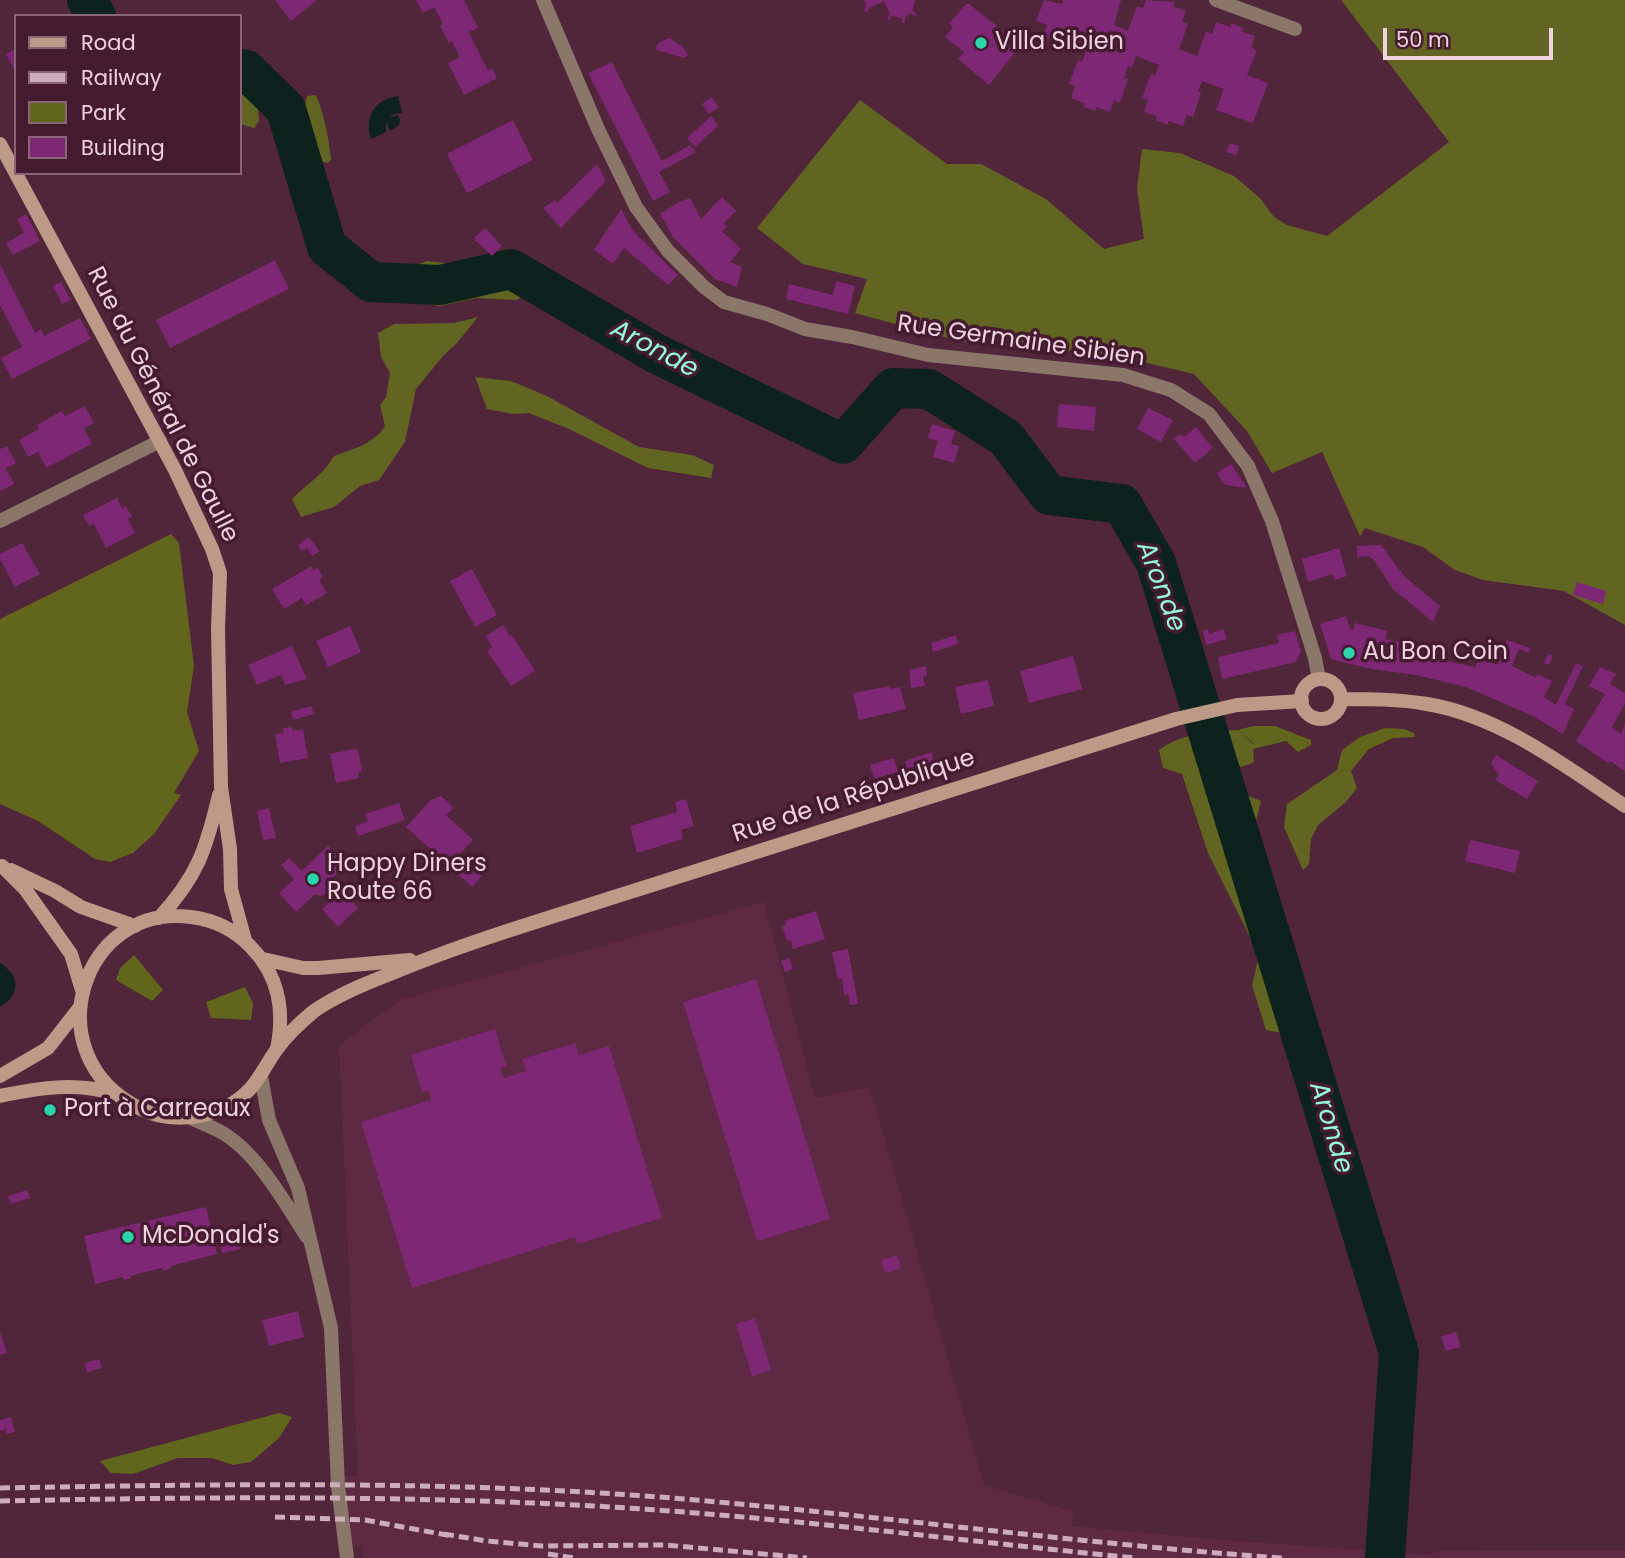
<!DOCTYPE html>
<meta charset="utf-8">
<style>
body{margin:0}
#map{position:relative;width:1625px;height:1558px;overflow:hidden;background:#51253a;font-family:Poppins,sans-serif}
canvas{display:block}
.legend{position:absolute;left:14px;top:14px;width:228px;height:161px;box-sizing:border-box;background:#451b30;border:2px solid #896576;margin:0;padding:9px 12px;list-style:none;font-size:21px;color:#f0d3df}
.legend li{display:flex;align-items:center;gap:14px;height:35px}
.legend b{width:35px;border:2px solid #896576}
.scale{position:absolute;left:1383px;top:28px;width:170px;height:32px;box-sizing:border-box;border:4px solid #f0d3df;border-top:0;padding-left:9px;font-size:21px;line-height:24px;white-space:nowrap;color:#f0d3df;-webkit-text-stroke:5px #451b30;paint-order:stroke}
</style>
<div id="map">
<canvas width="1625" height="1558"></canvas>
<ul class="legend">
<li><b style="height:9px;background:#bc9a87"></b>Road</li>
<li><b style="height:9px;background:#cdadbb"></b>Railway</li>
<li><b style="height:19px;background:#62651c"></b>Park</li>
<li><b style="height:19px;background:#7d2775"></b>Building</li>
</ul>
<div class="scale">50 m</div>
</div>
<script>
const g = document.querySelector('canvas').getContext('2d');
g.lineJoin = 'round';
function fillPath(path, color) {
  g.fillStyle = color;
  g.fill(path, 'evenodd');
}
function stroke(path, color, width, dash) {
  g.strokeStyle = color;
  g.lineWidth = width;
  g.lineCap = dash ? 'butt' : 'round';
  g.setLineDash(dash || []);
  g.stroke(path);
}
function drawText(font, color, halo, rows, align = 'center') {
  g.font = font + ' Poppins,sans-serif';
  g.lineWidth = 7;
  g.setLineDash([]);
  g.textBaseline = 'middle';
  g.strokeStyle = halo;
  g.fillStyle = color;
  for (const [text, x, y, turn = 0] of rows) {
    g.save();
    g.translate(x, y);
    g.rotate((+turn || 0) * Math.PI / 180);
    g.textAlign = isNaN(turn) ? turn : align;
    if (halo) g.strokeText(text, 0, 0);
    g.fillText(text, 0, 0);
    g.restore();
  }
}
const built = new Path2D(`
 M764,902L815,1098L870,1087L984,1485L1074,1512L1072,1526L1211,1539L1429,1555L1441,1551L1625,1550V1558H362L361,1547L345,1544L338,1476H358L339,1045L400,1000Z`);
const green = new Path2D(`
 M171,534L179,543L194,666L187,712L199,751L174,793L181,795L154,834L133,853L110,862L95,859L38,821L0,804V619Z
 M1253,726H1275L1311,740V745L1298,752L1286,741L1253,749V743L1238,730Z
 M1385,728L1404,729L1414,733L1415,737L1393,738L1369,749L1351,771L1337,770L1342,750L1360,737Z
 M134,955L163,990L152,1001L116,980L120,968Z
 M245,987L253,1003L251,1020L211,1018L206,1002Z
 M279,1413L292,1417L279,1438L251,1462L233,1465L212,1458H178L133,1474L111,1473L100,1461Z`);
const forest = new Path2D(`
 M1341,0H1625V625L1564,591L1483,580L1455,570L1423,547L1365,528L1360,536L1322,452L1272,473L1247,431L1194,374L1113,355L959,341L855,313L867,279L803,264L757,228L860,100L947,164H981L1046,199L1104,249L1144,239L1137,189L1142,149L1180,153L1234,176L1260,198L1274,217L1287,225L1327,236L1449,142Z
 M240,71L258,107L259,121L254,128L240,124Z
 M316,95C324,114 329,139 331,160L328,163L316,160L303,116L307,96Z
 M287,137H301L309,158L315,186L306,198L289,166Z
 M498,259L530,264L536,270L533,274L488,270L442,276L435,279L418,278L387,275L370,264L406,269L427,261L472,266Z
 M506,283L518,289L522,296L517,300L477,298L440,306L414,301V297L420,294H440L478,285Z
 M478,317L457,343L443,356L416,389L405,442L379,480L360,486L334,507L301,517L292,499C307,484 324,474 334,456C353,449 374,444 385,426L380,405L386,397L390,373L381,357L378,333L394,324L454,323Z
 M475,377L511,381L547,396L639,447L692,455L714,465L711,478L648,468L569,429L529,413L513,414L487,409Z
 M1238,730L1253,744L1254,762C1242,769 1224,768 1210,771C1208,788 1216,793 1229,801L1249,796L1261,801C1253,833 1257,827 1227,835L1238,869L1290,941L1303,979L1311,1012L1300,1032L1287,1034L1266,1030L1252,985L1258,960L1257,951L1208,853L1182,774L1163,768L1159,750C1180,734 1211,731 1238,730Z
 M1337,770L1351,771L1357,788L1345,803L1318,825L1311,839L1309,864L1303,870L1284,827L1287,804Z`);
const water = new Path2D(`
 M398,96L402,113L394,114L389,118L398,115L400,120L399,125L390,131L386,121V132L371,139C364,117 375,99 398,96Z
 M0,962C4,966 11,971 13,976C20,989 11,1001 0,1007Z`);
const river = new Path2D(`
 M87,0L96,16
 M240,69L246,70L286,109L327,247L371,282L440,285L511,269L657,354L843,444L893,388L929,389L1006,438L1049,495L1122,504L1156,563L1399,1353L1385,1558`);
const building = new Path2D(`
 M275,0H317L291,21Z
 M416,0H464L478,28L469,32L470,35L488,71L492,68L497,78L464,95L448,63L460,57L452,41L449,43L440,26L443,24L434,7L423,13Z
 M864,0H915L913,11L917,14L915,17L911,13L905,17V23H902V18L892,16L889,20L887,19L890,14L884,1L869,8L867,12L864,11L866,4Z
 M1044,0L1062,4L1063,0H1121L1114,25L1128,31L1137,6L1143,8L1146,0L1175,2L1173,6L1186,11L1182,22L1188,24L1179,49L1197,56L1206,31L1212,34L1216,22L1230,27L1231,23L1243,28L1242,32L1255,36L1251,48L1257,50L1247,75L1268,83L1253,123L1216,110L1224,89L1202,81L1198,91L1201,93L1193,117L1187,115L1183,126L1169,121L1168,125L1156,120L1157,116L1144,112L1148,100L1142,98L1151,74L1155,75L1159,65L1136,56L1132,68L1128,66L1124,78L1128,79L1120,103L1114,100L1110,112L1096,107L1095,111L1083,107L1084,103L1071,98L1075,86L1069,84L1078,60L1082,62L1086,51L1043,36L1047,25L1036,21Z
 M966,4H969L1003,31L1000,35L1017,50L989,85L958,59L964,52L945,37L953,27L949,24Z
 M669,38L682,46L688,55L684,58L656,50L658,43Z
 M16,49V73L6,54Z
 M612,62L662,161L690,145L696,152L659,172L670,192L653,201L588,73Z
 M711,97L719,107L709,114L702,104Z
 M711,116L718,126L695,147L687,138Z
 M513,120L533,160L467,193L447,154Z
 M1230,143L1239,146L1236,155L1226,152Z
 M597,164L606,181L561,228L543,208L555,200L557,203Z
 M722,197L736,211L724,223L727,227L722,231L741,249L730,262L742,267L737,287L715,279L673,237L660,214L679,202L690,198L701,219Z
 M621,209L633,231L678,275L668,285L624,248L613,264L594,250Z
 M26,214L40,241L13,255L6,243L24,233L17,219Z
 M485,228L502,246L492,256L475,240V237Z
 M275,260L289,289L170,348L156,320Z
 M0,264L35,333L41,329L44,336L80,318L91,339L12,379L1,358L22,347L0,305Z
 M836,281L855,286L848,314L786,299L789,284L833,295Z
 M61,282L71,300L62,304L53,286Z
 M1059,404L1096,407L1094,431L1057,427Z
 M85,406L94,423L84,428L92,444L46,468L38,452L28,457L19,440L39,429L37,425L62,411L65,416Z
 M1148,408L1173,420L1161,442L1137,429Z
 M932,424L955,431L951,444L959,446L954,463L933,457L938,441L928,438Z
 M1196,427L1213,448L1195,463L1174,439L1180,434L1184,437Z
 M7,446L16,463L6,468L14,484L0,491V449Z
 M1231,464L1247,488L1225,485L1217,473Z
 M117,498L122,508L126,506L132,517L128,519L135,533L106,548L94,524L89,526L83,515Z
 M309,537L319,551L313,556L307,548L302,551L298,545Z
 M22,543L40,574L15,587L0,559V554Z
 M1381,545L1405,577L1440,606L1433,622L1393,589L1374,560L1368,556L1357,557V546Z
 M1339,548L1347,576L1335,580L1333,574L1308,582L1302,559Z
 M311,566L313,570L318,568L323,577L319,580L327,593L306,605L302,598L284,609L272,589Z
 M472,569L497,615L475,627L450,581Z
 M1577,582L1606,591L1603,604L1573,595Z
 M1346,616L1350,629L1353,630L1355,623L1387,631L1385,639L1399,642L1398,652L1419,655L1475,667L1479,658L1497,665L1507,640L1530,648L1529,653L1519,649L1512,666L1536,678L1537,674L1552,681L1544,697L1556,705L1576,663L1583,666L1565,704L1574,709L1563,734L1535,717L1466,687L1416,675L1371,669L1331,659L1320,624Z
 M503,625L510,636L512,635L535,671L511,686L487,651L492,647L486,636Z
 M350,626L361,652L328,667L316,641Z
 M1208,629L1209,634L1224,629L1227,639L1206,645L1203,631Z
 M1295,631L1301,651L1296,662L1222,679L1218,657L1279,643L1277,635Z
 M956,635L958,644L933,652L931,643Z
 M292,646L307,679L285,685L281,675L257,685L248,665Z
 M1548,654L1553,656L1549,665L1544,663Z
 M1073,656L1082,689L1029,703L1020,671Z
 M926,666L927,676L923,677L925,686L911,688L909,670Z
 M1600,667L1616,674L1610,684L1625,693V704L1612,727L1621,734L1625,723V771L1610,761L1609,764L1576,741L1605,694L1589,686Z
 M988,680L994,706L961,714L955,687Z
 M889,686L890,689L900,687L906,709L859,720L853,693Z
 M311,706L314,714L293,720L291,712Z
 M292,727L293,731L303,729L308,758L280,763L275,734L284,733L283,728Z
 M353,749L358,750L362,771L358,772L359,778L336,783L330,754Z
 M932,752L933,761L907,769L905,761Z
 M1496,755L1538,781L1527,799L1495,780L1499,775L1491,763Z
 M894,758L898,772L874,779L870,765Z
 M441,796L454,808L446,815L473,840L459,855L482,876L472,887L406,827L431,800Z
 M686,799L694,826L681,830L683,839L637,853L630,826L677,812L675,802Z
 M399,803L405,820L358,836L355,826L368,821L365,814Z
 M269,808L276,838L263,840L257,811Z
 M1470,840L1520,851L1515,873L1465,861Z
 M328,846L346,865L328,882V892L321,896L315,894L296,912L279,893L294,879L281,865L289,858L302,871Z
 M342,890L358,908L338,927L322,909Z
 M816,911L825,939L793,949L791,940L787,941L782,926L786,925L785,921Z
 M848,949L858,1004L850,1005L848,994L844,995L842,978L838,979L832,952Z
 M789,958L793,969L785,972L781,961Z
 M756,979L830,1219L757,1241L683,1002Z
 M495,1029L506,1066L500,1068L504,1078L526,1071L522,1059L575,1043L579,1055L609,1046L662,1218L577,1244L575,1237L412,1288L361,1122L431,1100L429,1090L422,1092L411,1055Z
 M27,1190L30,1198L11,1204L8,1196Z
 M206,1207L217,1254L171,1266L172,1268L163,1271L162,1268L130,1276L131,1278L124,1280L123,1277L95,1284L84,1236Z
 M238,1234L241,1249L222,1253L219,1239Z
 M897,1255L901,1268L885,1273L881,1260Z
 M298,1311L304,1337L269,1346L262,1320Z
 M755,1318L771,1370L752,1376L736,1324Z
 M0,1332L7,1353L0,1355Z
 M1456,1332L1461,1347L1446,1351L1441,1337Z
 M99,1359L102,1368L87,1372L85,1363Z
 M11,1417L15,1432L7,1434L6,1429L0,1431V1420Z`);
const street = new Path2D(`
 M543,0L598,129L636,207L668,251L704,287L724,302L767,314L805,329L852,337L928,355L1123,375L1171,390L1209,414L1248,466L1272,521L1315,658L1319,679
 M1216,0L1295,29
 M0,521L160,441
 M261,1077L269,1120L298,1188L331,1328L338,1486L347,1558
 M191,1118C201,1123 212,1127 221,1132C257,1152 285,1203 307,1237`);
const secondary = new Path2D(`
 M0,144L175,470L212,549L220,573L218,629L221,787L230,849L231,889L245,940
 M1301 699a20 20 0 1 1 40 0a20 20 0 1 1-40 0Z
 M1342,699C1370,699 1399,699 1427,704C1500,716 1565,766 1625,806
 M2,866L25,889L71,954L82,990
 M11,870L55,891L81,907L135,926
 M159,918C197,877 206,850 219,795
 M263,959L303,968H318L410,960
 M277,1049C285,1010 279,976 251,947C235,930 215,920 191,917C82,902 33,1055 139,1108C165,1122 200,1120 226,1107C257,1090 259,1074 277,1049C286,1036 302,1021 314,1011C337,995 364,984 390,974C435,955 482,939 529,924L1176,719L1237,705L1302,701
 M0,1076L48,1048L80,1007
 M0,1096C38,1088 75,1082 112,1093`);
const rail = new Path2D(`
 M0,1488C228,1484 457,1480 684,1499C884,1516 1082,1544 1282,1558
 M0,1501C198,1497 396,1495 594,1506C775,1516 955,1540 1134,1558
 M275,1517L365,1520L452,1536
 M444,1534L487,1541L542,1546L666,1545L807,1558
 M548,1554L574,1558`);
const markers = [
 [981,43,7,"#2ad5ac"],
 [1349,653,7,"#2ad5ac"],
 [313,879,7,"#2ad5ac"],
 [50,1110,7,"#2ad5ac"],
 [128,1237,7,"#2ad5ac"]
];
const poiNames = [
 ["Villa Sibien",995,43],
 ["Au Bon Coin",1363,653],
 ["Happy Diners",327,865],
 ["Route 66",327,893],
 ["Port à Carreaux",64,1110],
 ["McDonald's",142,1237]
];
const streetNames = [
 ["Rue Germaine Sibien",1021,342,8],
 ["Rue du Général de Gaulle",162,405,63],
 ["Rue de la République",854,797,-18]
];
const waterNames = [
 ["Aronde",654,350,28],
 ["Aronde",1160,587,69],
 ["Aronde",1330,1128,73]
];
fillPath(built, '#5e2a43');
fillPath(green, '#62651c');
fillPath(forest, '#626521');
fillPath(water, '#0d221c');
stroke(river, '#0d221c', 40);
fillPath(building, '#7d2775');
stroke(street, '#8b766a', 14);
stroke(secondary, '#bc9a87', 14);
stroke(rail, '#cdadbb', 5, [10, 5]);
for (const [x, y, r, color] of markers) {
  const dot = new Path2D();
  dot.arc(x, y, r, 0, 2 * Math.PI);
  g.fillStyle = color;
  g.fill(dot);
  stroke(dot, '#451b30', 2.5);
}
drawText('24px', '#f0d3df', '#451b30', poiNames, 'left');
drawText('24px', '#f0d3df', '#451b30', streetNames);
drawText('italic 26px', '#94fcdc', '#451b30', waterNames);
</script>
